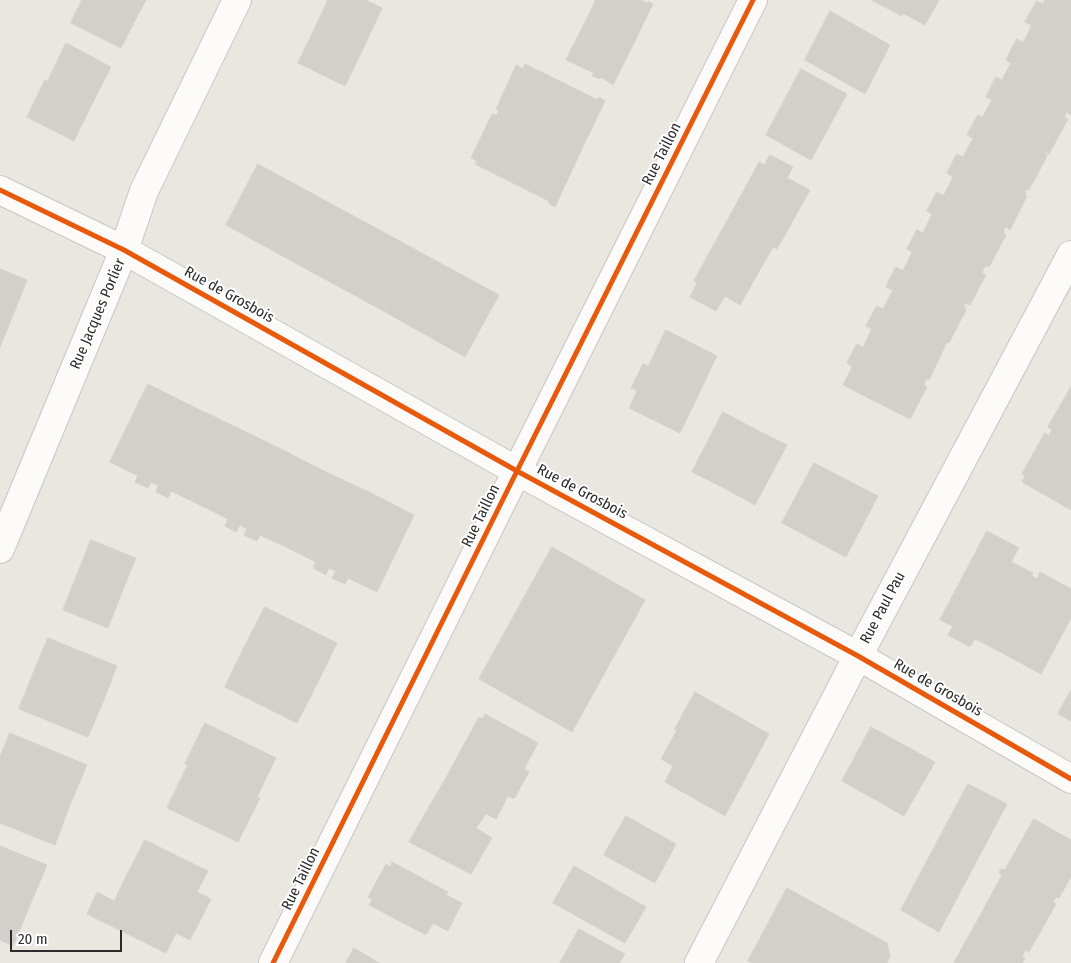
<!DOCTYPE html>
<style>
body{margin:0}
#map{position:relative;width:1071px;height:963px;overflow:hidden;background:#eae7e0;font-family:"Fira Sans Condensed",sans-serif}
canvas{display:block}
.scale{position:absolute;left:10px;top:930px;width:112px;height:22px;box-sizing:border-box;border:2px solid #2b2b2b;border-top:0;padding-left:6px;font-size:15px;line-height:18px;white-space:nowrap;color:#2b2b2b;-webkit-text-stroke:4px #fff;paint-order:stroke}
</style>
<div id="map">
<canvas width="1071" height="963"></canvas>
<div class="scale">20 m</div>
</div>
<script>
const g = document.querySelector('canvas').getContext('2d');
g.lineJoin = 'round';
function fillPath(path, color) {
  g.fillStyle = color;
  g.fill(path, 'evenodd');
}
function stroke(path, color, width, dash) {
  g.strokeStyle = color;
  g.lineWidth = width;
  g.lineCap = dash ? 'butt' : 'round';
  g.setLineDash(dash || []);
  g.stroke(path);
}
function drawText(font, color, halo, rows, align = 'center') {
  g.font = font + ' "Fira Sans Condensed",sans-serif';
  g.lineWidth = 4;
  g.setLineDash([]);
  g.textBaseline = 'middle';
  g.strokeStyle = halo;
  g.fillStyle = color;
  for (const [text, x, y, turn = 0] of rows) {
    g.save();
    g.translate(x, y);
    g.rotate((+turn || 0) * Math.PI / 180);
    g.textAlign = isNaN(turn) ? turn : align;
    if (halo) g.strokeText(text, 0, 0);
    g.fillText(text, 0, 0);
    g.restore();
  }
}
const building = new Path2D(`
 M82,0H128L142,7L121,48L71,23Z
 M128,0H146L142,7Z
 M328,0H366L382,8L364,47L317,24Z
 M596,0H641L647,3L648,1L653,4L633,45L586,21Z
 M872,0H939L925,25L903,13L902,16Z
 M1045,0H1071V20L1042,5Z
 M1037,1L1071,20V71L1023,43L1032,25L1025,22Z
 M830,11L890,45L865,94L805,60Z
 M586,21L633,45L613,85L601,77L600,79L592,76L594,73L566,60Z
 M317,24L364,47L345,86L298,63Z
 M1017,39L1071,71V115L1066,112L1065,115L1002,80L1011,63L1006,60Z
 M66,43L111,67L92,104L48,81Z
 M525,64L598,100L599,97L605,101L580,153L498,113L499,111L496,109L516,65L523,69Z
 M801,69L847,94L811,160L766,135Z
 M996,77L1065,115L1064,117L1068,119L1049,154L1045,152L1044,153L982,118L992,100L986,97Z
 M45,80L92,104L74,141L27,117Z
 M498,113L580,153L555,207L548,203L549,201L475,164L477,161L471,158L492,114L497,115Z
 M978,115L1047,155L1046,158L1029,190L1026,189L1025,191L963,157L973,138L967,135Z
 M957,154L1026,192L1025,195L1027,196L1010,230L1006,227L1004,229L944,195L953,177L947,173Z
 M770,155L793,167L787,178L810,190L777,249L727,221L759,162L764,165Z
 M258,164L339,208L307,266L308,270L226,225Z
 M937,192L1004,229V234L1006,235L989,267L986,266L984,268L923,233L932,214L927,211Z
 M339,208L418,251L385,308L387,313L308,270L307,266Z
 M727,221L773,247L740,305L725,296L716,311L690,297L697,283L694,281Z
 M917,230L984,268L982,273L986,275L970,305L965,303L964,305L903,271L912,252L907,249Z
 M418,251L499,295L465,357L387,313L385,308Z
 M896,267L964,305L966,310L949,343L948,342L946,344L883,309L893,290L886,287Z
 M0,269L27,280L13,315L0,310Z
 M877,306L946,344L929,380L927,379L925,382L863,347L872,329L866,326Z
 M0,310L13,315L0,347Z
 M666,330L717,356L680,433L629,408L637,391L631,388L643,364L648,366Z
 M857,344L925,382L924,385L927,387L910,419L843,385L852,367L847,363Z
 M148,384L194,407L155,484L151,482L148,488L135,482L138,476L110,462Z
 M1071,387V444L1050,433L1052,430L1048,427Z
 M194,407L238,428L200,505L171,491L168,498L156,492L159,485L155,484Z
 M723,412L755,429L724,488L692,472Z
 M238,428L283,450L243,527L240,525L236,532L225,526L228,519L200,505Z
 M755,429L787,445L755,505L724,488Z
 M1045,433L1049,436L1050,433L1071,444V510L1022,482L1025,476L1022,474Z
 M283,450L326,472L288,548L260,535L257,541L244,535L247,528L243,527Z
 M814,463L845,479L814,540L782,523Z
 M326,472L371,493L333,570L329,568L326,575L313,568L316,562L288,548Z
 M845,479L878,496L846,557L814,540Z
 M371,493L414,515L377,592L348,578L345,584L332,578L336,571L333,570Z
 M987,531L1019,548L1011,562L1033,573L993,648L975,639L970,647L948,635L953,626L940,620Z
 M91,540L136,558L122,592L77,575Z
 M552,547L645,600L572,732L479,679Z
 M1040,572L1071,589V618L1041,674L993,648L1032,576L1037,579Z
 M77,575L122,592L108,628L63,610Z
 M265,607L337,643L318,682L245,646Z
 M48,638L117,666L103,702L33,674Z
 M245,646L318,682L297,723L225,687Z
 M33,674L103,702L88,737L19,709Z
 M1071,690V721L1058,714Z
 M695,692L769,734L725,816L665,782L673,766L661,759L677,730L675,729Z
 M485,714L538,743L524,769L529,772L514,799L508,796L496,819L442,790L445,786L442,785L479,717L483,719Z
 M205,723L276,758L257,797L185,764Z
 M871,727L935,762L904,816L842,781Z
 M10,733L87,765L70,805L0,776V757Z
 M188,765L260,798L238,842L167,808Z
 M0,776L70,805L55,845L0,823Z
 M968,784L1007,804L939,932L901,910Z
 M442,785L445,786L442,790L486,814L476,828L492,838L471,874L409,842Z
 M626,816L676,844L655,883L604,855Z
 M1034,819L1071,840V877L1059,898L1056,897L1055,899L1005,870Z
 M145,840L208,871L197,892L211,899L201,919L124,881Z
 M0,846L47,865L30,905L0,893Z
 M392,862L448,892L446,895L462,903L448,931L433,923L426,935L369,905L372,900L368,897L386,864L390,867Z
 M574,866L646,907L625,943L553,903Z
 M1001,869L1005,870L1055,899L1053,902L1056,904L1029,952L1026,950L1025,951L976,923L1002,875L999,873Z
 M124,881L201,919L190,940L176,933L166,953L87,914L97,892L114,901Z
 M787,888L887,943L890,956L887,963H752L748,961Z
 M0,893L30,905L13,946L0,940Z
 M976,923L1025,951L1022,956L1025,958L1022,963H954Z
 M579,929L625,954L619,963H560Z
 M354,948L379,963H346Z`);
const minor = new Path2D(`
 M0,190L124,250L517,471L858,656L1071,779
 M0,549L124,250L144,191L237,0
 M273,963L517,471L753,0
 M699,963L858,656L1071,255`);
const cycleway = new Path2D(`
 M0,190L124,250L517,471L858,656L1071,779
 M273,963L517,471L753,0`);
const streetNames = [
 ["Rue Taillon",662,154,-63],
 ["Rue de Grosbois",229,295,29],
 ["Rue Jacques Porlier",98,314,-67],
 ["Rue de Grosbois",582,492,28],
 ["Rue Taillon",481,516,-64],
 ["Rue Paul Pau",883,608,-62],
 ["Rue de Grosbois",938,688,30],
 ["Rue Taillon",301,879,-64]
];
fillPath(building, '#d2d0cb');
stroke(building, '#d5d2cc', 1);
stroke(minor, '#c7c6c6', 30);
stroke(minor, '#fcfbfa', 28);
stroke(cycleway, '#e8590c', 5);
drawText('15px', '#2b2b2b', '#fff', streetNames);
</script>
